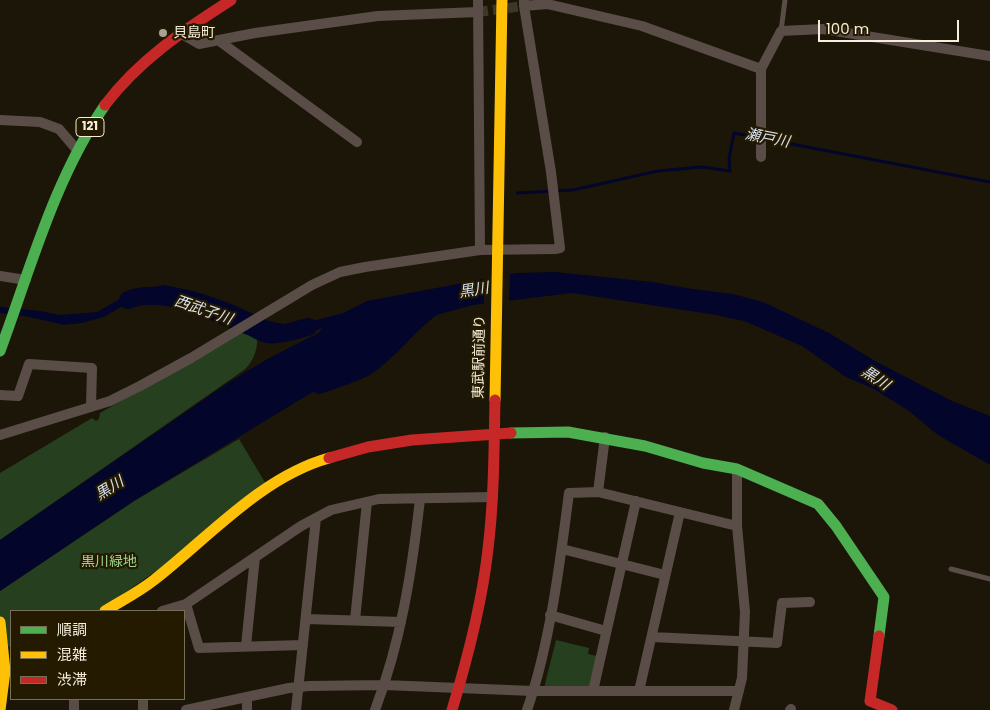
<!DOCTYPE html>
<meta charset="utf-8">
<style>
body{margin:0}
#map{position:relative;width:990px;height:710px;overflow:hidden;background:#1c1608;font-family:Poppins,"Noto Sans JP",sans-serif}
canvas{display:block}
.legend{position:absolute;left:10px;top:610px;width:175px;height:90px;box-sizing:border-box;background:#241a00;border:1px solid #786f59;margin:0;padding:6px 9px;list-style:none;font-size:15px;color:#f6efde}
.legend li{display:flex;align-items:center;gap:10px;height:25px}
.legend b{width:25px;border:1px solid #786f59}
.scale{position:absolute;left:818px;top:20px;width:141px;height:22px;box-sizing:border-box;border:2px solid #f6efde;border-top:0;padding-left:6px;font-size:15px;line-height:18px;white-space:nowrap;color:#f6efde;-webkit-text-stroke:4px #241a00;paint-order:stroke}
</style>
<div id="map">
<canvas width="990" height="710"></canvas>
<ul class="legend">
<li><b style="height:6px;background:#4caf50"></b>順調</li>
<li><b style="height:6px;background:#ffc107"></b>混雑</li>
<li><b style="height:6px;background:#c62828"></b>渋滞</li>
</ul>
<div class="scale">100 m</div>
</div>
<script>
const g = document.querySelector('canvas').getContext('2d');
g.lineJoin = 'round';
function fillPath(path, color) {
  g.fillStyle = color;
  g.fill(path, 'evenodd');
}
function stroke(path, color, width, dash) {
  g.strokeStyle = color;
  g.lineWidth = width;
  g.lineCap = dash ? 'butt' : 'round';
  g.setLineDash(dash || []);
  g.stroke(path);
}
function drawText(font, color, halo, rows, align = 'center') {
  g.font = font + ' Poppins,"Noto Sans JP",sans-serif';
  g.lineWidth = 4.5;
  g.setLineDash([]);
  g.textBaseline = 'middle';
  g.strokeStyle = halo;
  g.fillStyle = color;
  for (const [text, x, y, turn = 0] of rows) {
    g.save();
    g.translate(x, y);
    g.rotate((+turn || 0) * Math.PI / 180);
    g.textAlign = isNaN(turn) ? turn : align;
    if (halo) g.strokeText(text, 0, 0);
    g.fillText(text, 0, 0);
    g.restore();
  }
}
const green = new Path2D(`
 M248,328L256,332C260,344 254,362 244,370L0,540V473L92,418L96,421L99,419L100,413Z
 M239,439L266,484L176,557L99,611H11V646L0,649V591L134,501Z
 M556,640L589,648L588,654L597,656L592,684L586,688H544Z`);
const water = new Path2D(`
 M555,272L652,282L693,289L733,294L763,302L829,333L877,362L952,401L990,416V465L938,435L909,411L872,388L846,377L802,346L744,321L710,314L572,293L473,305L414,321L364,363L301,399L134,501L0,591V540L229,382L271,357L318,333L323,328L304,334L267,331L233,314L199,301L167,292L157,293L139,299L119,308L104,317L82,323L64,325L25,316L0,313V307L41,311L60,315L97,312L123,297L147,288L165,285L197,292L229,303L269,321L293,326L343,313L367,301L516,273Z`);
const pier = new Path2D(`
 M510,272L509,304L484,307V276Z`);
const stream = new Path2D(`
 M517,193L573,190L658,171L702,167L730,171L729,159L734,133L990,182`);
const river = new Path2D(`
 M128,300C165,285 214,313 249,326C255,328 261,333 267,334C280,336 295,330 308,327
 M319,385C334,379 354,374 367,366C391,350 411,321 434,306`);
const streetTunnel = new Path2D(`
 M478,12L524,6`);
const lane = new Path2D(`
 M781,31L785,0
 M951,569L990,579`);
const street = new Path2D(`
 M478,0L480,250
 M524,6L547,4L642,26L761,69
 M180,33L199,44L255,33L378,16L478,12
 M218,40L357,142
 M0,120L40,122L59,129L77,150
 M761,157V69L781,31L823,29L990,56
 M0,276L26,280
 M0,395L18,396L29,364L92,368L91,407
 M0,435L110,401L140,386L191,358L312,285L340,272L365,267L480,250L555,249L560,248L551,172L524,6V0
 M598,492L605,437
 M562,549L665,575
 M186,604L199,648L303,645
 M162,611L186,604L301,526L331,510L379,499L493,497
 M550,615L606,631
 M306,619L401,622
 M355,620L367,502
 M652,637L777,643L782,603L810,602
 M246,646L255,557
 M593,691L636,501
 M639,691L680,512
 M247,697V710
 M74,699V710
 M143,699V710
 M186,710L289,688L309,686L384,685L533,691H739
 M296,710L316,518
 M375,710C401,642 412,571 420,499
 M527,710C550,644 560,563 569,493L598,492L737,526
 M734,710L742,678L745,612L737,526V469
 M790,710L791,709`);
const fast = new Path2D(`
 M0,351C31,267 54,180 105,105
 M511,433L568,432L645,446L703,463L737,469L818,504L836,526L884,597L879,636`);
const slow = new Path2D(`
 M495,400L502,0
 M105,611C121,601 139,592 154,580C208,538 261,477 329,458
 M0,622L5,671L0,710`);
const jam = new Path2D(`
 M105,105C139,60 184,30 231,0
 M329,458L368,447L412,440L511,433
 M879,636L870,701L892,710
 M452,710C468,657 482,604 488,549C494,500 494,450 495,400`);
const markers = [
 [163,33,5,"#aaa393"]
];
const shields = [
 [90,127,28]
];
const shieldNames = [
 ["121",90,127]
];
const poiNames = [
 ["貝島町",173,33]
];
const streetNames = [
 ["東武駅前通り",480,357,-89]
];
const parkNames = [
 ["黒川緑地",109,562]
];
const waterNames = [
 ["瀬戸川",767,139,11],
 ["黒川",474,291,-9],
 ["西武子川",203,311,19],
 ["黒川",875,379,33],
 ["黒川",110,489,-32]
];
fillPath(green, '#263f1e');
fillPath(water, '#03062a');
fillPath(pier, '#1c1608');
stroke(stream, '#03062a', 3);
stroke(river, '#03062a', 18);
stroke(streetTunnel, '#3d3728', 10, [10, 5]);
stroke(lane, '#5a4d48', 5);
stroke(street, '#5a4d48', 10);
stroke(fast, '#4caf50', 11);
stroke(slow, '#ffc107', 11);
stroke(jam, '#c62828', 11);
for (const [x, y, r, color] of markers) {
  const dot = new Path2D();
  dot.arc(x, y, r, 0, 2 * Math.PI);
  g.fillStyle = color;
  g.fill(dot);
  stroke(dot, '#241a00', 2);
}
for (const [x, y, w] of shields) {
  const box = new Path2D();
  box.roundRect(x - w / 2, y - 9.5, w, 19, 4);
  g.fillStyle = '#241a00';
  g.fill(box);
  stroke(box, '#f6efde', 1);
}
drawText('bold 12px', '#f6efde', null, shieldNames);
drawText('14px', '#f6efde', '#241a00', poiNames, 'left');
drawText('14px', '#f6efde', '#241a00', streetNames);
drawText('14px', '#9cd88f', '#241a00', parkNames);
drawText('italic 15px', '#d8e1f0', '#241a00', waterNames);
</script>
